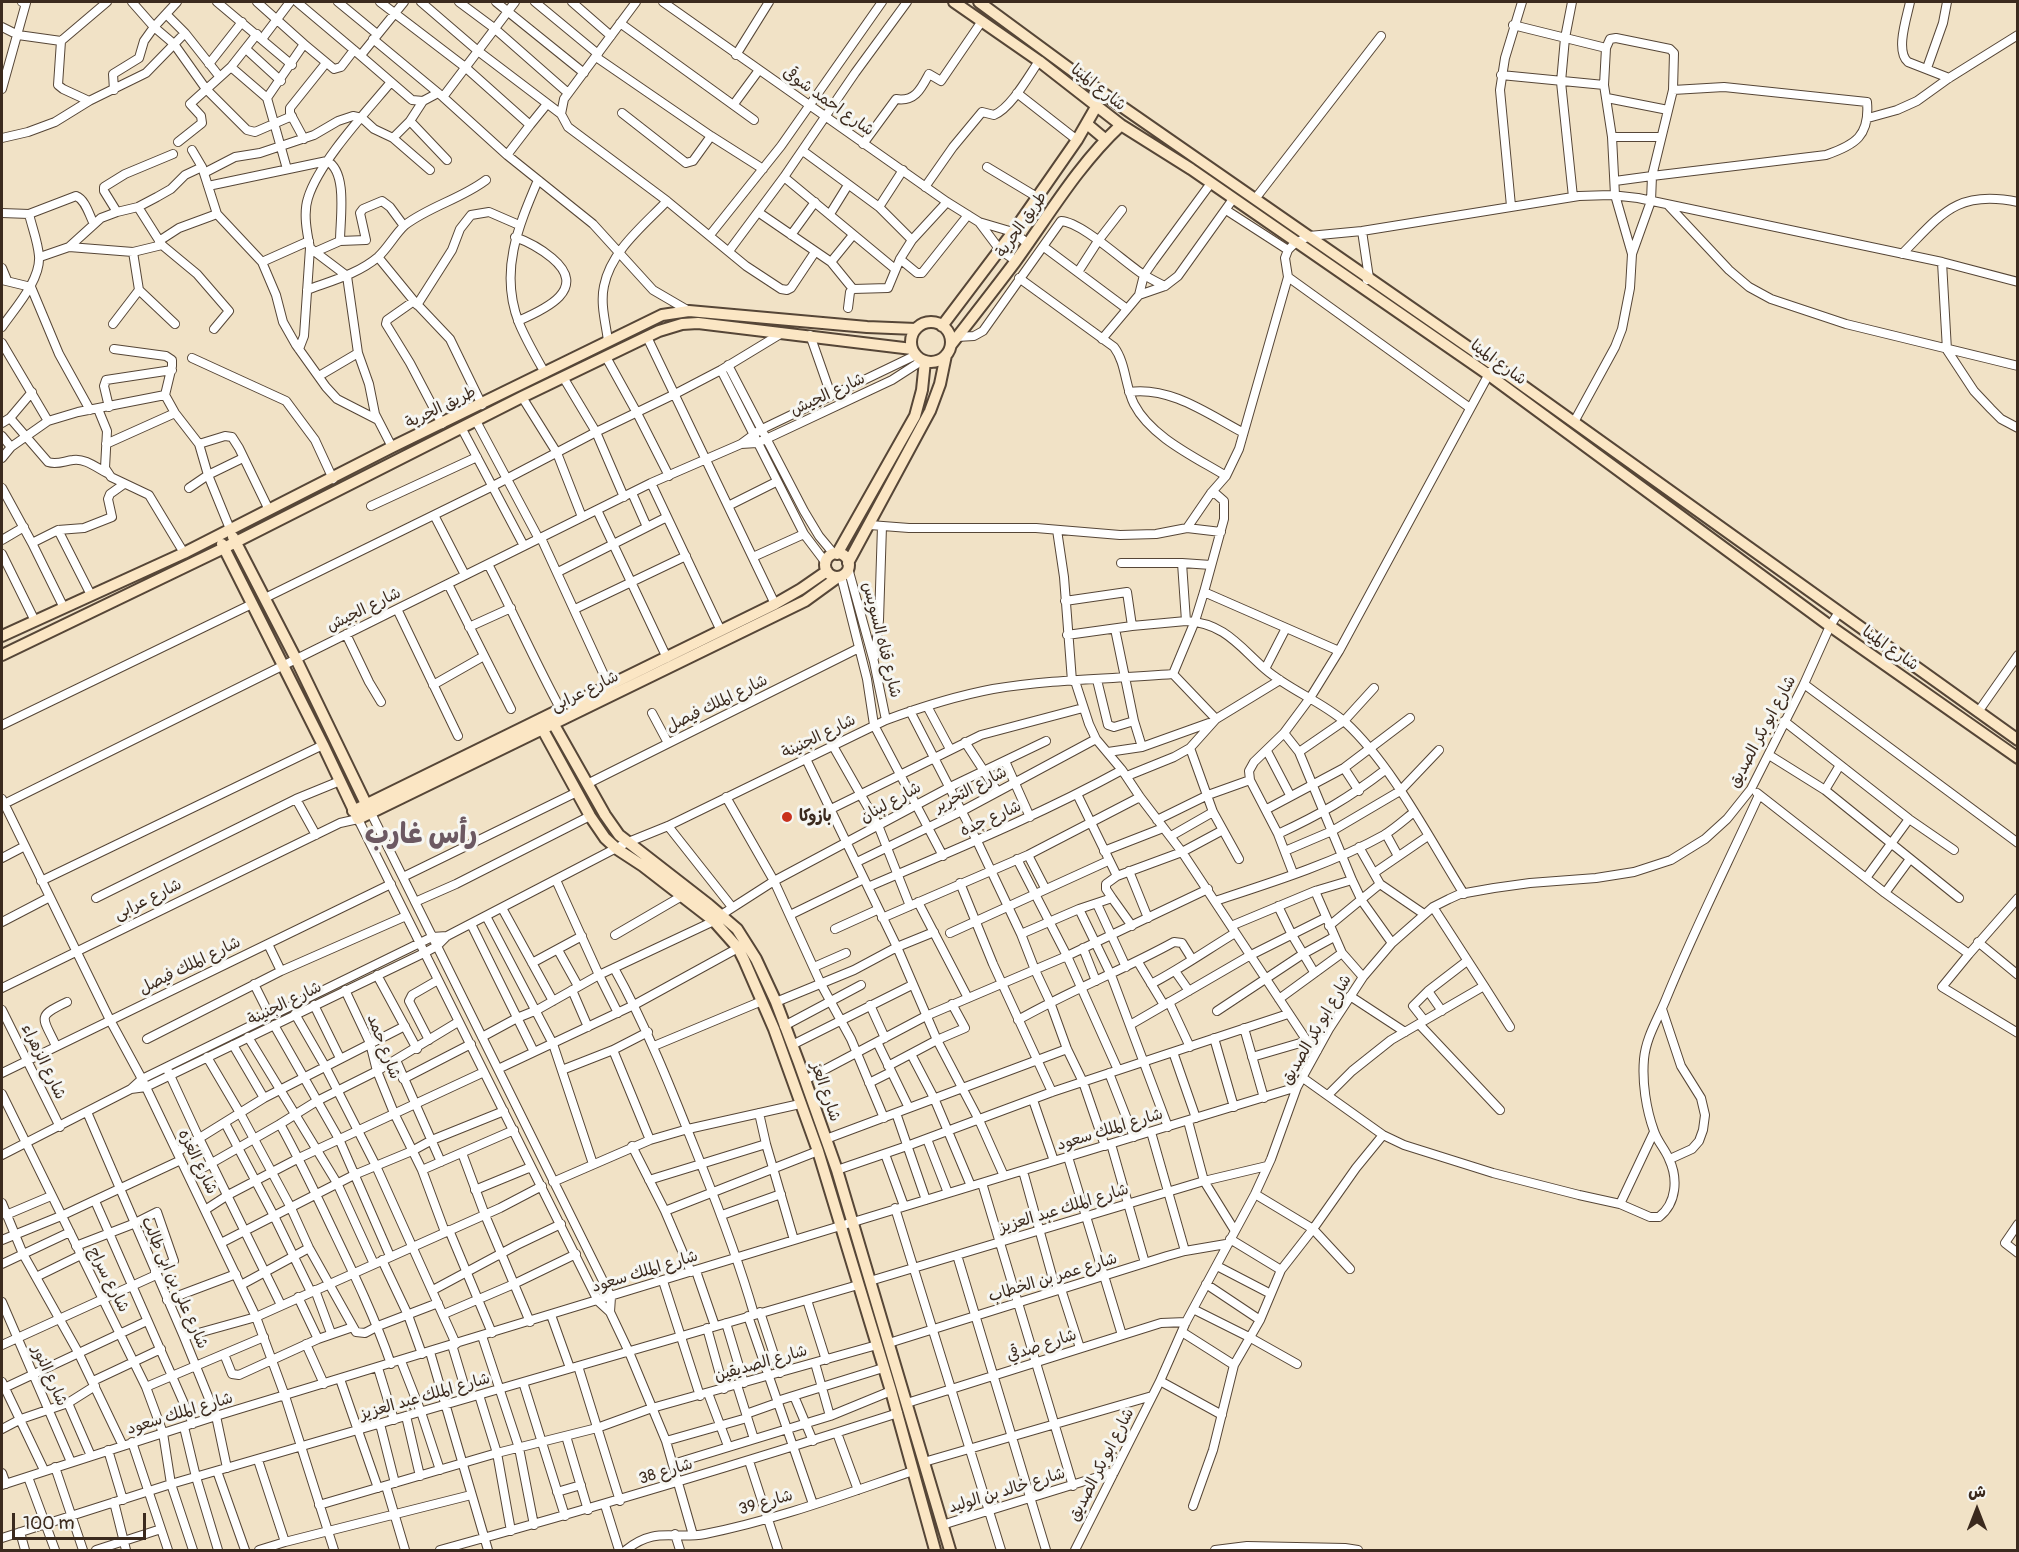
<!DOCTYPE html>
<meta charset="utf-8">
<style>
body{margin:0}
#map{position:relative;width:2019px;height:1552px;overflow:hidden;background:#f1e2c6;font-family:Pangolin,"Playpen Sans Arabic",sans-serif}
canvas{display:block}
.frame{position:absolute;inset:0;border:3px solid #3b2a1e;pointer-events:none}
.north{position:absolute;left:1947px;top:1480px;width:60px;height:60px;-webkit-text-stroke:4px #f6f6f2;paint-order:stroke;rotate:0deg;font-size:16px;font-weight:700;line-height:24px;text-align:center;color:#3b2a1e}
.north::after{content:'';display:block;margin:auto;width:21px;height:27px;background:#3b2a1e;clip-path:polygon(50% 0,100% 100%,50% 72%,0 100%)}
.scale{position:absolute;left:12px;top:1513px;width:134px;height:27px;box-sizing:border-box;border:3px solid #3b2a1e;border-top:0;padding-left:8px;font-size:18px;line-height:21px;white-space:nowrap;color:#3b2a1e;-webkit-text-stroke:4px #f6f6f2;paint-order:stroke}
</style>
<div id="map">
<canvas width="2019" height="1552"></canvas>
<div class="frame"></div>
<div class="north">ش</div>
<div class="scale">100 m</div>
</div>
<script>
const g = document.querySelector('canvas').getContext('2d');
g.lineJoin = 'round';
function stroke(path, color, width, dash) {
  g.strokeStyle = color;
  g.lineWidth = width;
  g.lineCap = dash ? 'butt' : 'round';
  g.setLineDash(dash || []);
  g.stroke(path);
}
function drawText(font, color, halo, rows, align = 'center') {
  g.font = font + ' Pangolin,"Playpen Sans Arabic",sans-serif';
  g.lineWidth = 6;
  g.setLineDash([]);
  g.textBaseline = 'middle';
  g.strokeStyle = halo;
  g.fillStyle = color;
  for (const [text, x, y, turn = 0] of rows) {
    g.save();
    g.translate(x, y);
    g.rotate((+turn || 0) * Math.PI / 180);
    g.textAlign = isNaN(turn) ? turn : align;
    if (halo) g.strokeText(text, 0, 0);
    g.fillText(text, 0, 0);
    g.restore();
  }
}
const minor = new Path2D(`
 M132,2L154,27L174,44L206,89L247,130L255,132L292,116
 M217,2L292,65
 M257,2L304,44L267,98
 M297,2L354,50
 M338,2L377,34
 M380,2L465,67L530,125L507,155
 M421,2L478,51L561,114
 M459,2L494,28L568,93
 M496,2L584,73
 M535,2L598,54
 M572,2L611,36
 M636,2L564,99L561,114L568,127L667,201L746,266L781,289L787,290L791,288L815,252
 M663,2L947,202L979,222L1013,232L1027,243
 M1572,2L1565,38L1561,82L1573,197
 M1910,2C1907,17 1895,51 1908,62L1949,78
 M166,14L185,33L219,76
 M620,23L754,120
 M1513,25L1606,48
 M2,27L18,35L61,41L107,2
 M262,39L290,2
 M373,39L443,97L507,155L593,224L653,290L689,311
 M61,41L58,85L63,89L89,101
 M304,44L334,69L341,67L354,50L412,100L423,101L438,93
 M246,49L281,81
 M361,55L404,2
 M736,55L769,2
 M596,57L711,136L763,169
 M209,64L242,22
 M231,67L267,98L287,169
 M1927,68L1943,23L1947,2
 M1501,75L1604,85
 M391,82C366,112 319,162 308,198C303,213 307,233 310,248L347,276L358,353L369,384L375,414L392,447
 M2,89L26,3L22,2
 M114,90L113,74L139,58L144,41L154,27L177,2
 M1017,93L1077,140
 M443,97L515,2
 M1607,98L1668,110
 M734,104L759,70
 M622,113L686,163L693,161L711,136
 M1868,118L1897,110L1917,101L1949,78L2018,35
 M410,121L423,101
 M530,125L547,104
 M1612,137H1661
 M2,138L28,132L55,122L89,101L146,73L185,33
 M393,138L410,121L447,160
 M304,139L290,113V108L326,63
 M178,142L202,123L201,116L190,104L231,67L257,34
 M863,144L896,99C915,102 921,89 929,74L941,81L982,21
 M192,150L202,167L217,214L262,262L276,295L283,322L296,345L326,387L337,399L378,420
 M803,151L879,207L912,240
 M987,167L1037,197
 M204,173L235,157L260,153L314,135L338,121L353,116L362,118L374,129L393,138L430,170
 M784,177L895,269
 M538,180C518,227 499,272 519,323C526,340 536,357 545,373
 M208,186L327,161C348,172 340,219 340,241
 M925,187L953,147L982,112L994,115C1011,108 1028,77 1039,61
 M1255,199L1381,36
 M1511,206L1500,90L1505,58L1522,2
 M1669,206L1729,270L1749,287L1771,299L1846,324L2018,366
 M138,207L162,245L197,274L229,311L214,329
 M879,207L903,170
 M1226,210L1288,250L1285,258L1288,277L1470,408
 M117,212L104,191V187L125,174L173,154
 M758,212L831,262L853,289
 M2,213L29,214L76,196C86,200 89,215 94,224
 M830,214L848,185
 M979,222L1000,250L1016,261
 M1362,231L1369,278L1367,280
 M710,235L781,146L882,2
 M791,235L815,202
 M515,237C529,242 540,248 552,258C589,289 546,309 518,321
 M159,241L179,228L217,214
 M69,247L101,218L117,212L138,207L157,197L171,189L185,175L202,167
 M1044,247L1127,309
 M1288,250L1294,244L1309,236L1362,231L1579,196L1611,195L1638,198L1942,262L2018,282
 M729,251L784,177L855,73L907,2
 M133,252L139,290L175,324
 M315,252L340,241L366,240L360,213L363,209L382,201L390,207L404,226
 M1632,254L1615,195L1612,137L1604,85L1606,48L1610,39L1616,38L1670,49L1674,53L1673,90L1652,176L1826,155C1855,145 1870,136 1867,102L1724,87L1673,90
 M1902,254C1941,215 1956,189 2018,202
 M40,257L69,247L133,252L162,245
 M378,257L414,301L450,339L482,405
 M900,259L917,273H922L968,215
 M262,262L309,241
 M831,262L853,235
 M1942,262L1947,350L1974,391L1991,409L2001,419L2018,428
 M2,268L7,280
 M1078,272L1098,241L1122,210
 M1019,278L1114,347C1126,363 1125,386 1134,404C1151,437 1195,457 1226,476
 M2,280L31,287L59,354L90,410
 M307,290C331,281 358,274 378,257C388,248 395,234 405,225C430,206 461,199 486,180
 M1139,295L1165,286L1178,276L1233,199
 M414,301L387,320L386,324L410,363L442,424
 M417,305L452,250L460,229L471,215L489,212L519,225
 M848,308L850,292L853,289L888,288L900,259L912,240L947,202
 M113,324L139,290
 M2,327C15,308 41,280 39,256C38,242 32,227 29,214
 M810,335L831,395
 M647,337L775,604
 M957,337L974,336L983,331L1061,221C1082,222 1125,263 1144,275C1151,279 1158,283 1165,286
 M1102,339L1139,295L1144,275L1153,262L1211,183
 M608,341C606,324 600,304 604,286C611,251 643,226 667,201
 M2,343L48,421
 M114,349L166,356L172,360V366L165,395L175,413L199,444L208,475L230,529
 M299,349L304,336L310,248
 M606,357L637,413L669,476
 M192,358L286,401L315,440L333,479
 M728,365L804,511L819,536L834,554
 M721,370L804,534L826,563
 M319,376L358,353
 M563,377L596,432L624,497
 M1129,392C1170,386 1208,414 1242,432
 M522,397L557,453L582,517
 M109,407L104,386L106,380L172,370
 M98,409L107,431L105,468L111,477L149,495L184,553
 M10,418L48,462C57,465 64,461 73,460C85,458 97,468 107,473
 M476,421L539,539
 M1574,422L1615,347L1622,329L1630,288L1632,254L1651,201L1652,176L1615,181
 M2,423L10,418L32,392
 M462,429L524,546
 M2,436L11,447
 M106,444L175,413
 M199,444L225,436L232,437L239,448L269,510
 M741,444L757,443L766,439L892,380L923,360
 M2,458L11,447L48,421L78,412L165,395
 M651,483L721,631
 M2,488L32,543L64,608
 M189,488L208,475L243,458
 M632,493L647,527
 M371,506L477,457
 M728,506L776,482
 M597,510L667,658
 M434,515L465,575
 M870,525L909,528H1036L1120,535L1156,534L1187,528L1221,532
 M1187,528L1211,493L1226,476L1239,449L1288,277
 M1057,530L1064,577L1072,681
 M541,538L609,686
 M2,540L24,527
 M32,543L58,530
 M2,554L35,621
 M753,557L804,534
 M1121,563H1182L1211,565
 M1182,563L1186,621
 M488,564C513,612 535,662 561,710
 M848,568L874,662L886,720
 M558,572L667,517
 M841,576L867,679L874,725L943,856
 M448,584L511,709
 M1204,592L1339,651
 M91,595L58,530L84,528L112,517L108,499L110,494L124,484
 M265,598L491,487L596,432L675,394L721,370L782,333
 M1065,601L1127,592L1132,626
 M397,609L458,736
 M575,609L686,556
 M469,627L511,608
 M1115,629L1134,721L1142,747
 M346,634L369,682L381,702
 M1067,635L1132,626L1186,621C1224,623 1239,646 1265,669C1289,690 1321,701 1345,722C1392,765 1430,840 1464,894
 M875,656L879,620L882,526
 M1265,669L1286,628
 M1173,674L1195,621L1204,592L1224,519V501L1216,494L1211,493
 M1097,680L1108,725L1114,727L1134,721
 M1075,681L1089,724L1096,739L1122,770L1140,797L1182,852L1307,1041L1317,1051
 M1804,684L2018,843
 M433,685L484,656
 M927,706L950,749
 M910,711L977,841L1021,934L1035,970L1050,1002L1067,1049L1083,1082L1105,1146
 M1978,712L2018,655
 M652,713L668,743
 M1784,721L1909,819L1954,850
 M2,725L252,604
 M1284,733L1299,752L1352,880L1362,901L1392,943
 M965,742L997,791
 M833,746L878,825L910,906
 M1190,748L1213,812L1239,859
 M1267,751L1290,795
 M1108,752L1142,747L1209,723
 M1299,752L1344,721L1374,688
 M1769,755L1825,790L1959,898
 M806,759L897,947L937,1040L979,1120L1004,1176
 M1005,761L1030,817
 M1344,768L1359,791
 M1127,776L1174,757L1190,748L1216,719L1280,680
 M587,784L859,648
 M1825,790L1840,765
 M1757,793L1885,893L1969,954L2018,898
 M1077,794L1117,876
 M726,797L774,881L821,984L851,1039L884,1118
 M2,799L110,1020L142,1079L256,1317L285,1396L334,1550
 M296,799L316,835
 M2,805L651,483L741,444L760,430L916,355
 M1267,809L1344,768L1410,718
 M829,810L981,735L1083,708
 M371,813L611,1297L610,1312
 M1157,820L1208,795L1250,780
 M668,826L732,907
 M1278,834C1319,815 1349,798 1385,770
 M1386,834L1398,856
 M1171,836L1213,812
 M1359,847L1380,884L1424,914
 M1104,851L1163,828
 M1285,851L1332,831L1400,791L1439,750
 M1028,855L1045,888
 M2,858L25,846
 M1017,859L1067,956L1118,1070
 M857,862L962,811L1096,739
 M1129,871L1148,918
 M1293,873L1278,834L1250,780L1249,771L1254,762L1284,733L1310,698L1339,651L1490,372
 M1374,873L1428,836
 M403,877L577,792
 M1866,878L1909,819
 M556,880L599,975L618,1013
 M41,881L323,745
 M960,883L993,964L1052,1092
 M868,887C954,850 1040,815 1122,770
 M1315,891L1342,953L1363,977
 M1885,893L1910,859
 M96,898L296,799L340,781
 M1112,898L1106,889V884L1117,876L1182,852L1223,830
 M1215,901C1270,883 1334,863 1384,835C1394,829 1404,820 1414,812
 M415,902L456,884L590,816
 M918,902L968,998
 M1097,904L1126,967
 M1278,906L1292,935L1314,972
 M502,908L553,1001
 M1079,909L1111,975L1168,1127
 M721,915L774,881L950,787L1046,741
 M790,915L864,879
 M486,916L553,1044L593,1164
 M882,918L1028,855L1140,797
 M2,922L50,897
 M471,924L534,1052
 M1231,926L1315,891L1352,880
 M1329,926L1380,884
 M835,929L877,910
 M950,933L1108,861
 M1021,934L1079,909L1112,898L1132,926
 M615,935L682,896
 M1978,942L2018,975
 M268,944L281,971
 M1083,948L1096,981
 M558,950L578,986
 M1969,954L1942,987L2018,1033
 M1138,962L1164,1005
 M532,963L582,936
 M814,967L846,953
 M614,968C649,1031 674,1096 701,1164C721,1214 739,1262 754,1314
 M1175,971L1189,991
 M377,975L417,1049
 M254,984L270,1016
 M1151,984C1180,969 1207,950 1235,933
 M1484,986L1510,1027
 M2,988L340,823L358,819L598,1301L610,1312L629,1352L666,1441L693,1535
 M345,990L370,1043L377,1071L394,1113L422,1170L445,1232
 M572,990L588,1027
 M1428,991L1442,1011
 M1350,996L1405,1032
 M1279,999L1342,953
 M776,1002L854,970L897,947L934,932
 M1169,1002L1190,1047
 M314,1005L340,1058
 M870,1005L885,1038
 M1662,1009L1681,1066L1701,1098L1705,1115L1703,1130L1699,1141L1692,1149L1670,1159
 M2,1010L60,1127
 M1217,1011L1303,954L1334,937
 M295,1014L325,1066L376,1166L456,1344
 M1018,1020C1069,991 1123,970 1174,942L1182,943L1192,959
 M1424,1020L1413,1006L1428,991L1467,961
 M1419,1024L1500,1110
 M274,1025L339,1139L390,1256
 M1130,1025L1249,956L1325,918
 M784,1026L861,985
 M1244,1028L1264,1098
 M248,1037L337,1183L374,1264
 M482,1037L517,1018L537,1010L599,975L714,921
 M1214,1038L1234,1107
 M147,1039L281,971L406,916
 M429,1040L409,1001L412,995L438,980
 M877,1042L909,1108
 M233,1045L264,1098
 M792,1045L912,985
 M56,1046C43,1017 35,1017 67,1002
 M654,1046L762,1001
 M613,1050L650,1140
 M1173,1052L1196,1118
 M911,1054L934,1098L971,1186
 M207,1057L240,1113L290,1206L309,1248L356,1332L365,1333L378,1326L438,1303
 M1252,1057L1307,1041
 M396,1060L441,1162
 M888,1066L937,1040L965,1028L952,1004
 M498,1069L634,1005L738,948
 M562,1070L613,1050L648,1032
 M168,1071L199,1138L281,1305
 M2,1073L391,884
 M1109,1073L1134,1137
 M1303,1078L1383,1135L1404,1145L1493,1173L1579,1195L1620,1204L1650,1217H1659C1677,1203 1678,1178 1669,1159C1665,1149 1657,1141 1654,1131C1646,1109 1642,1082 1644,1059C1646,1037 1658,1019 1666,999C1694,930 1728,863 1759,795
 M403,1079L471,1044
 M805,1080L926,1016L1067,956L1208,889
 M869,1083L891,1072
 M131,1089L146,1087L424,953L437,946L447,936L626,843L668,826L886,720C921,707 956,696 993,689C1052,679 1113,679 1173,674L1216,719
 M2,1094L146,1387L163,1433L171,1484L193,1550
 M1328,1095L1352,1071L1391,1040L1484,986L1433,907
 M1033,1100L1054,1161
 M87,1112L184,1337L216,1416L227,1468
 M759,1113L766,1144
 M896,1113L926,1200
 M1188,1121L1204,1181L1235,1231
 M225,1123L274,1216L311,1292
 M280,1124C298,1157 314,1190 330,1224C352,1270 374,1315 391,1364
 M1151,1132L1185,1251
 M826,1139L1067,1049
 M927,1139L948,1193
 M1111,1144L1145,1263
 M632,1146L665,1211L691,1272
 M177,1152L264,1098L405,1026
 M462,1153L485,1215L530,1322
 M885,1154L904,1206
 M2,1155L131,1089L142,1079L432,937L447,936
 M1068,1157L1122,1335
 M422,1170L514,1130
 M837,1170L907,1146L1052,1092L1288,1014
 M1023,1171L1056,1290
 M189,1176L280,1124L317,1101L377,1071L458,1022
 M649,1180L766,1144L794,1240
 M553,1182L650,1140L688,1129L800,1104
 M982,1183L1073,1486
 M475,1190L531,1167
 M1255,1194L1313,1229L1350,1269
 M95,1201L193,1424
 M2,1203L23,1254L78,1352L123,1446
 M1620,1204L1654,1132
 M895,1208L1001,1550
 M205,1210L228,1195L299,1158L484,1072
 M665,1211L818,1151
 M6,1215L51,1196
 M722,1215L781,1194
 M2018,1224L2005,1243L2018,1253
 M449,1230L492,1333
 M1230,1239L1281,1270
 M2,1240L61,1216L181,1160
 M221,1243L354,1175L412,1151L432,1140L504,1111
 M76,1246L133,1224L157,1212L174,1261L155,1272
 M957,1255L1046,1550
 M382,1260L408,1315L422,1354
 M2,1264L70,1232
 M1217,1266L1269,1293
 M696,1271L715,1326
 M36,1277L81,1255
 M663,1281L700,1396
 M870,1281L1204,1181L1267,1166
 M1206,1284L1260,1320
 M241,1285L309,1248
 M1061,1289L1080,1348
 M315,1290L331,1333
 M433,1290L517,1245L561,1224
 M298,1297L318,1339
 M167,1300L236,1274
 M807,1300L826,1360
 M2,1302L71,1462
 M1193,1309L1249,1337L1297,1364
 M760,1312L780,1373
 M444,1314L514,1284L576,1254
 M551,1315L570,1368
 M748,1316L813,1504
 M726,1323L744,1383
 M707,1328L724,1389
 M1182,1332L1234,1365
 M482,1336L519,1448L534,1525
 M184,1337L256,1317L500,1208L542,1186
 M889,1343L1167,1256L1185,1251L1226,1244
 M306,1344L324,1384
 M2,1345L156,1275
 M452,1345L468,1398
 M430,1352L488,1550
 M224,1354L232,1374L239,1375L318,1339L353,1327
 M401,1361L421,1412L440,1470
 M815,1363L830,1416
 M578,1366L620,1501
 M378,1368L394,1420
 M340,1379L378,1488
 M93,1381L161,1349
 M1160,1381L1222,1415
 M2,1382L44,1470
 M523,1382L565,1516
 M737,1385L754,1439
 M146,1387L264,1337
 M2,1389L147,1321
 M708,1393L728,1446
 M479,1395L497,1453L511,1531
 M794,1396L813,1441
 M777,1401L883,1368
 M68,1403L91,1456
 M907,1403L1161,1323L1186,1322
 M746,1414L777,1403
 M406,1416L420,1476
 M380,1424L395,1483
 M184,1427L196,1477L218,1550
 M2,1429L21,1419L68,1403L95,1386
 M837,1433L858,1490
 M566,1436L588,1510
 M666,1441L747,1418
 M132,1442L168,1550
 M108,1450L123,1500
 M258,1460L285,1542
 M749,1461L778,1550
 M924,1462L1152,1396
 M673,1464L830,1416L891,1391
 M55,1467L83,1550
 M217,1471L245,1550
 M2,1473L6,1484
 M28,1477L55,1550
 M2,1485L216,1416L1297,1087
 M386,1486L405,1550
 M557,1492L581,1485
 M114,1502L126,1550
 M319,1505L497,1453L597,1428L652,1408L877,1345
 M605,1505L619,1550
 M1193,1506L1213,1450L1234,1365L1260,1320L1281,1270L1313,1229L1356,1168L1383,1135
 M942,1525L1114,1472
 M20,1532L25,1550
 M675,1534L680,1550
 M2,1538L171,1484L858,1285
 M96,1550L161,1529
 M259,1550L285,1542L471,1495
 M440,1550C594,1508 746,1462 898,1413
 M626,1550C656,1526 673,1540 705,1534C776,1520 845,1494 913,1471
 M1075,1550L1160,1381L1186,1322L1255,1194L1271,1159L1297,1087L1329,1029L1363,977L1392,943L1433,907L1449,899L1460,894L1494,888L1530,883L1596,878L1634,872L1671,860L1705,839L1727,819L1751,789L1804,684L1830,626L1839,612
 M1215,1550L1247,1546L1345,1548L1358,1550`);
const secondary = new Path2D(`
 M954,2L1039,61L1121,125L1191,169L1489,375L1830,626L2018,758
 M979,2L1108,97L1494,365L2018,740
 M1087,124L1106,140
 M911 342a20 20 0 1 1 40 0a20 20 0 1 1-40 0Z
 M942,326L1013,232L1077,140L1096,107
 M951,345C972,318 994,290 1015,262C1049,215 1078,165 1121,125
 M233,537L296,659L369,810
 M222,544L323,745L358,819L805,601L838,577
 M825 565a12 12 0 1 1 24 0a12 12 0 1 1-24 0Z
 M837,554L915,416L922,390L925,361
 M848,563L930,411L940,384L946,355
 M2,636L184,553L392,447L662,315L689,311L867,327L916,329
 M2,655L224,548L522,397L659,331L682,324L698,323L912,349
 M549,716L605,815L619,835L709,905L737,929L756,959L776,1002L799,1063L837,1170L950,1550
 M538,721L590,816L605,838L617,849L643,866L714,921L738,948L744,960L774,1029L818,1151L891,1391L935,1550
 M353,811L775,604L801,589L827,571`);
const markers = [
 [787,817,6,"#c8321e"]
];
const streetNames = [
 ["شارع المينا",1098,88,38],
 ["شارع احمد شوقى",828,102,35],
 ["طريق الحرية",1022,225,-55],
 ["شارع المينا",1498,363,36],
 ["شارع الجيش",828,395,-25],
 ["طريق الحرية",441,408,-26],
 ["شارع الجيش",364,610,-26],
 ["شارع قناه السويس",881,640,76],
 ["شارع المينا",1890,649,35],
 ["شارع عرابى",585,692,-26],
 ["شارع الملك فيصل",717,704,-26],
 ["شارع ابو بكر الصديق",1763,732,-62],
 ["شارع الجنينة",819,737,-26],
 ["شارع التحرير",971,790,-28],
 ["شارع لبنان",891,803,-29],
 ["شارع جده",991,819,-24],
 ["شارع عرابى",148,900,-26],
 ["شارع الملك فيصل",190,966,-26],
 ["شارع الجنينة",285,1004,-26],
 ["شارع ابو بكر الصديق",1317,1030,-60],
 ["شارع حمد",383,1047,69],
 ["شارع الزهراء",43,1062,64],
 ["شارع العز",825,1092,71],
 ["شارع الملك سعود",1110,1130,-17],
 ["شارع العزه",197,1162,64],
 ["شارع الملك عبد العزيز",1064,1209,-17],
 ["شارع الملك سعود",645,1272,-17],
 ["شارع عمر بن الخطاب",1053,1278,-17],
 ["شارع سراج",108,1280,63],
 ["شارع على بن ابى طالب",174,1283,66],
 ["شارع صدقي",1042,1346,-18],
 ["شارع الصديقين",761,1364,-16],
 ["شارع النور",49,1376,66],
 ["شارع الملك عبد العزيز",425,1397,-16],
 ["شارع الملك سعود",180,1414,-17],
 ["شارع ابو بكر الصديق",1102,1465,-63],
 ["شارع 38",666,1472,-17],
 ["شارع خالد بن الوليد",1007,1491,-17],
 ["شارع 39",766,1503,-16]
];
const poiNames = [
 ["بازوكا",799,817]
];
const townNames = [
 ["رأس غارب",421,836]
];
stroke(minor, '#564637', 10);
stroke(secondary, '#564637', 14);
stroke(minor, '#fff', 8);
stroke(secondary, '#fbe6c4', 10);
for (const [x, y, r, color] of markers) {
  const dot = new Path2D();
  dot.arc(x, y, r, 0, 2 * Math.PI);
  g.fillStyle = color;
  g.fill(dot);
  stroke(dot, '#f6f6f2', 2);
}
drawText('16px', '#3b2a1e', '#f6f6f2', streetNames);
drawText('bold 16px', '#3b2a1e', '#f6f6f2', poiNames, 'left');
drawText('bold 28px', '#6c5962', '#f6f6f2', townNames);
</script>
